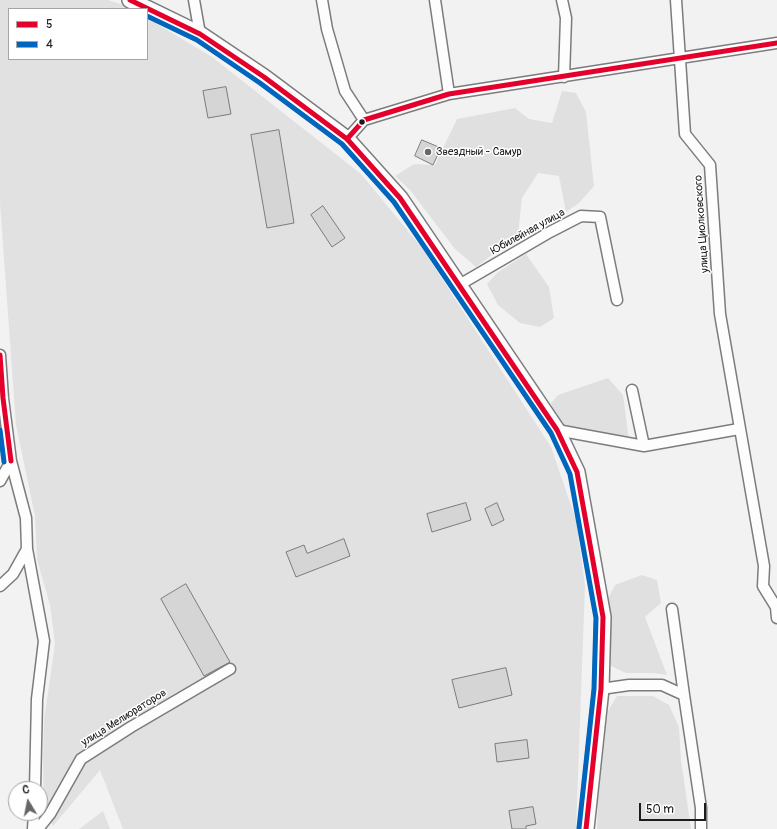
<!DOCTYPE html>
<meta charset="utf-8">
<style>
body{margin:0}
#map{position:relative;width:777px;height:829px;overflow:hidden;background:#f2f2f2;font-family:Pangolin,sans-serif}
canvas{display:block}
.legend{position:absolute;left:8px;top:8px;width:140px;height:52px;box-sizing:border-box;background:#fff;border:1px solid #a4a4a4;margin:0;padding:5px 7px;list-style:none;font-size:12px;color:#1c1c1c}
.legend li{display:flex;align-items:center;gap:8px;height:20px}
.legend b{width:20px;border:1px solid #a4a4a4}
.north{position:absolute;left:8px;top:781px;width:40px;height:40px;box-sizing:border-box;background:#fff;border:1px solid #a4a4a4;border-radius:50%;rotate:350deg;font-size:11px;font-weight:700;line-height:16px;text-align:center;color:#1c1c1c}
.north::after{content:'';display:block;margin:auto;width:14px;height:18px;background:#676767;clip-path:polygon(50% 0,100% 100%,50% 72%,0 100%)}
.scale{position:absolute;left:639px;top:803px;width:67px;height:18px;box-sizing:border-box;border:2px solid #1c1c1c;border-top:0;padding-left:5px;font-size:12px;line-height:14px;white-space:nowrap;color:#1c1c1c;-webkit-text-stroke:3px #fff;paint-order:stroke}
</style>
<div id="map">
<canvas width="777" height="829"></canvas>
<ul class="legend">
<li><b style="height:5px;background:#e4002b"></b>5</li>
<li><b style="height:5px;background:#0065bd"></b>4</li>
</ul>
<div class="north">С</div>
<div class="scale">50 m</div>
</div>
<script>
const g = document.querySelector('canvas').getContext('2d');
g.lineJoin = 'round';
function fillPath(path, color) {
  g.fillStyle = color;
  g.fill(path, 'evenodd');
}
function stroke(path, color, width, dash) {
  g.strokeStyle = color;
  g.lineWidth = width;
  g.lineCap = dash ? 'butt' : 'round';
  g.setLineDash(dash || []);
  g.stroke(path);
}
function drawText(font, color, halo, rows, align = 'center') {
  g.font = font + ' Pangolin,sans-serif';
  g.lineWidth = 3;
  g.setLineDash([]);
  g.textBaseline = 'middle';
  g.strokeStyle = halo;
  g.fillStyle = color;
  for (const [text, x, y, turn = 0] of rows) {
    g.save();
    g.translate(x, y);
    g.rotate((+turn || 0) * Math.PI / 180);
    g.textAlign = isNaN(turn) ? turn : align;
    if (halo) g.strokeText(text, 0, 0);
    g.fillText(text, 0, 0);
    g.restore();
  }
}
const built = new Path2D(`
 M0,0H108L129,7L132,9H9V59H147V18L212,57L361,174L422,248L551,447L576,520L585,586L576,829H123L100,770L53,826L44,810L43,760L44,720L55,644L50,605L37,560L35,516L16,425L0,203Z
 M103,811L110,829H79Z`);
const green = new Path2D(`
 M562,91L576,93L586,112L594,186L579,203L566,212L559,176L538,173L522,198L518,235L476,267L455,249L410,190L395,176L414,164L435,165L457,119L515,108L529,119L552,123Z
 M526,254L549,287L554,318L540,327L520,323L498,305L487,284L497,273Z
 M608,378L623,395L629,440L601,443L569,437L555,419L551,403L558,395Z
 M642,575L657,580L661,603L645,617L667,675L653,673H626L611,666L606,603L615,585Z
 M617,696H653L669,705L679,727L681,760L691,829H597L598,801L608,711Z`);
const building = new Path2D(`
 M226,87L231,114L208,118L203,91Z
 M279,130L294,223L267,228L251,135Z
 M422,140L441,148L433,165L415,156Z
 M323,206L345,238L332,247L311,215Z
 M466,503L471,520L432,532L427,514Z
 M497,503L504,520L492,526L485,509Z
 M344,539L350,556L296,577L286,552L304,545L307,553Z
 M186,584L230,662L204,676L161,599Z
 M506,668L512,695L459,708L452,680Z
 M527,740L529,758L497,762L495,744Z
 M533,807L536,824L526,826V829H512L509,811Z`);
const minor = new Path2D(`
 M194,0L200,34
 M322,0L327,29L345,91L364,120
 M435,0L449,94
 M562,0L566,18L564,77
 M676,0L685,134L710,165L720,314L764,566L763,586L776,607L777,618
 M347,139L364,120L449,94L777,43
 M459,285L550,232L581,216L600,217L617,300
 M0,355L3,398L11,461L26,518L27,549L13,574L0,586
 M632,390L644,446
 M557,430L644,446L739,429
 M0,481L11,461
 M27,549L44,641L37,699L35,789
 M672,609L684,695
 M601,689L629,685H662L684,695L701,808V829
 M33,829L34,813
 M38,829L50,814L81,759L131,727L230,669`);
const secondary = new Path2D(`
 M130,0L200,34L264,77L347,139L400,198L557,430L577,472L603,617L601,689L586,829`);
const bus1 = new Path2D(`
 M130,0L200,34L264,77L347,139L400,198L557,430L577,472L603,617L601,689L586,829
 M347,139L364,120L449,94L777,43
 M0,355L3,398L11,461`);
const bus2 = new Path2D(`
 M147,16L197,40L260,83L342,144L394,202L551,433L570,474L596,618L594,689L579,828
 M0,430L4,462`);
const markers = [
 [362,122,3.5,"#1c1c1c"],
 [428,152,4,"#676767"]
];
const poiNames = [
 ["Звездный - Самур",436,152]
];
const streetNames = [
 ["улица Циолковского",702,224,-94],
 ["Юбилейная улица",528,232,-29],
 ["улица Мелиораторов",124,718,-32]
];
fillPath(built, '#e1e1e1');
fillPath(green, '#e0e0e0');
fillPath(building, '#d5d5d5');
stroke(building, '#7c7c7c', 1);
stroke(minor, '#7c7c7c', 13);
stroke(secondary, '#7c7c7c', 18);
stroke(minor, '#fdfdfd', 10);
stroke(secondary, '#fdfdfd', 15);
stroke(bus1, '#e4002b', 5);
stroke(bus2, '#0065bd', 5);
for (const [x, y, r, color] of markers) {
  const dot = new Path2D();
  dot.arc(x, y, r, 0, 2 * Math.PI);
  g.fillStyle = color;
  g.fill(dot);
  stroke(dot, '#fff', 1.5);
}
drawText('11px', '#1c1c1c', '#fff', poiNames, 'left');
drawText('11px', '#1c1c1c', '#fff', streetNames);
</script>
